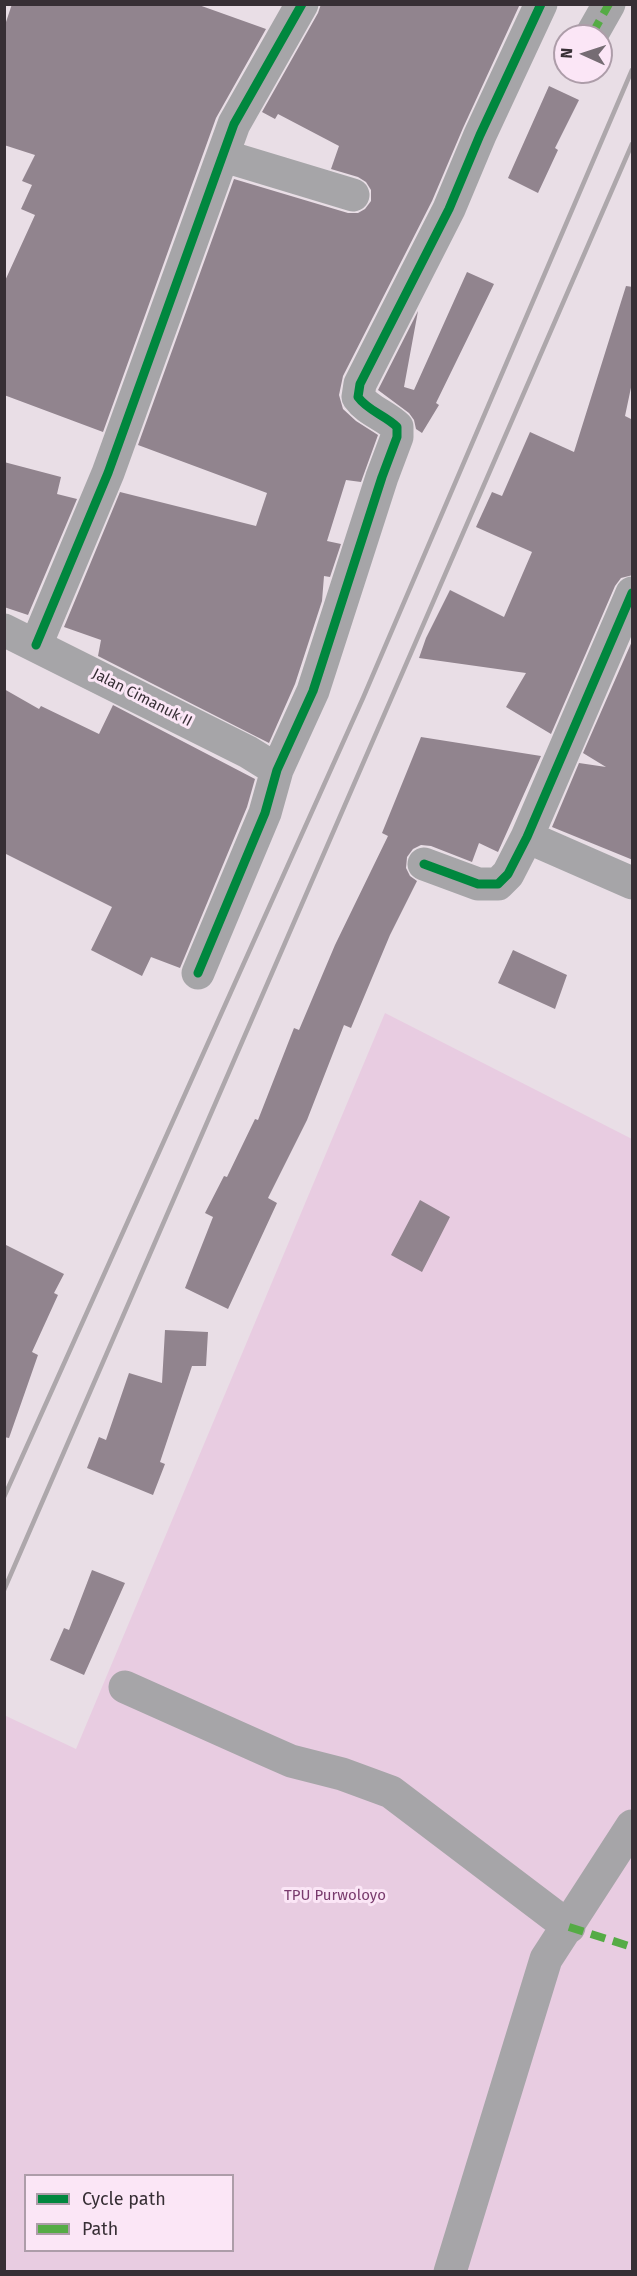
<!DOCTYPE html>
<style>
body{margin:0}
#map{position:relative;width:637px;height:2276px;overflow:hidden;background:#e9dee6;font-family:"Fira Sans",sans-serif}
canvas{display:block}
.frame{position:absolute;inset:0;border:6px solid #372f35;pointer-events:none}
.legend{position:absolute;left:24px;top:2174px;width:210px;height:78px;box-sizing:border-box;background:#fbe6f6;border:2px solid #ad9da9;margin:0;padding:8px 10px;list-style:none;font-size:18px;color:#372f35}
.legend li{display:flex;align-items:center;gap:12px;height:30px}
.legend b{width:30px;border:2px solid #ad9da9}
.north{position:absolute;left:553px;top:24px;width:60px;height:60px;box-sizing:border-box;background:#fbe6f6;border:2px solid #ad9da9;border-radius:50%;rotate:273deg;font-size:16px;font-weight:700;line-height:24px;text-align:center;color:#372f35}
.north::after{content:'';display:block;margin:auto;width:21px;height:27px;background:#756c73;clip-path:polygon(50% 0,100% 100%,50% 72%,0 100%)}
</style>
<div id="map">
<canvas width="637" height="2276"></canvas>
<div class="frame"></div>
<ul class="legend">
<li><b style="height:8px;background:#00873e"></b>Cycle path</li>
<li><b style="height:8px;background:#55ab45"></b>Path</li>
</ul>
<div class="north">N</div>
</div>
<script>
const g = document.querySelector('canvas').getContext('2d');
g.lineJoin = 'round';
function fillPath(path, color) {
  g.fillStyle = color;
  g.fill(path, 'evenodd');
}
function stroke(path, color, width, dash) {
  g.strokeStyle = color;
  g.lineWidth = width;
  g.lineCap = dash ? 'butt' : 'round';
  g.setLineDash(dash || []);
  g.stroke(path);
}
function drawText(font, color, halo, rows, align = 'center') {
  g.font = font + ' "Fira Sans",sans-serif';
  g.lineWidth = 6;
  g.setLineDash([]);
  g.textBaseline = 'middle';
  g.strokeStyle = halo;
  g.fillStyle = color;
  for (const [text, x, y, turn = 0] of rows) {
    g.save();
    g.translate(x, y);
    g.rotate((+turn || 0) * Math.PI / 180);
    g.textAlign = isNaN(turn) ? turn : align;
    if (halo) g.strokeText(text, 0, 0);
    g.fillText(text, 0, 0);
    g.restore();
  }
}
const green = new Path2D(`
 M385,1013L632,1139V2271H5L4,1715L76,1749ZM26,2176H232V2250H26Z`);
const building = new Path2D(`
 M12,4H196L266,29L216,118L103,432L4,395V283L35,215L21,209L32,185L22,181L35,155L4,145V28Z
 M321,4H520L463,128L432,201L343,376L339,395L343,409L356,421L378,435L361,482L346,480L327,541L341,544L330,577L324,576L322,601L295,684L269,743L98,656L101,640L64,627L120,492L256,526L267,493L138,445L234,179L348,213H358L365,209L371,201V190L366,182L358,177L331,169L339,146L278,114L275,119L262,112L318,13Z
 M549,86L579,100L555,148L558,150L538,193L508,178Z
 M467,272L494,284L436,403L439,405L422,433L416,429L414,420L409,413L378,390L418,311L404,387L414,390Z
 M626,286L633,287V378L625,416L633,420V575L621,578L615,586L551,734L506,707L526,673L419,658L426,638L450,590L504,617L532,552L476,527L492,492L502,496L530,432L574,452Z
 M4,462L61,477L57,494L77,499L28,615L4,607Z
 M633,639V860L552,827L579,763L606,767L583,753Z
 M4,689L39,709L41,706L99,734L113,705L255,779L247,807L180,968L151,957L142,976L91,950L112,907L4,853Z
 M421,737L541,756L498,852L479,843L472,862L431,846L421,845L413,849L407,857L406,868L410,876L417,881L390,935L351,1028L344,1025L307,1120L268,1198L277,1203L228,1309L185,1288L213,1217L205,1213L224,1176L227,1177L255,1119L258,1120L294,1028L299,1030L335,945L388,836L382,833Z
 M513,950L567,975L555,1009L498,983Z
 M420,1200L450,1217L422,1272L391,1255Z
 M4,1244L64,1274L54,1293L58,1295L32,1352L38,1355L9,1438L4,1437Z
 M165,1330L208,1332L206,1366H192L160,1462L165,1464L153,1495L87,1468L99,1437L106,1440L129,1373L162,1383Z
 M92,1570L125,1583L84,1675L50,1660L64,1628L69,1630Z`);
const minor = new Path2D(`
 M592,34L609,4
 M224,156L353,195
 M4,630L248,752L277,770
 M36,645L108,473L234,124L302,4
 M527,837L632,883
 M424,864L478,884H498L508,874L527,837L632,593
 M198,973L265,813L277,770L313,691L382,477L397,437V427C385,415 368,411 358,397L360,384L449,209L480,135L541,4
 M125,1687L266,1750L291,1761L342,1774L391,1792L569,1927
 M450,2272L546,1959L632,1826`);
const rail = new Path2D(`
 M4,1497L363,698L632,70
 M4,1590L632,144`);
const quiet = new Path2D(`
 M592,34L609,4
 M569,1927L632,1947`);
const cycleway = new Path2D(`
 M36,645L108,473L234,124L302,4
 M424,864L478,884H498L508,874L527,837L632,593
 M198,973L265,813L277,770L313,691L382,477L397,437V427C385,415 368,411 358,397L360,384L449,209L480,135L541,4`);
const streetNames = [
 ["Jalan Cimanuk II",142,698,27]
];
const parkNames = [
 ["TPU Purwoloyo",335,1896]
];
fillPath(green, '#e8cce1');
fillPath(building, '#91848e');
stroke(minor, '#a6a5a8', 33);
stroke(rail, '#ada7ab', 4.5);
stroke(quiet, '#55ab45', 8, [15, 8]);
stroke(cycleway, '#00873e', 9);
drawText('15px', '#372f35', '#fbe6f6', streetNames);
drawText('15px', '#793b6d', '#fbe6f6', parkNames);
</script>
